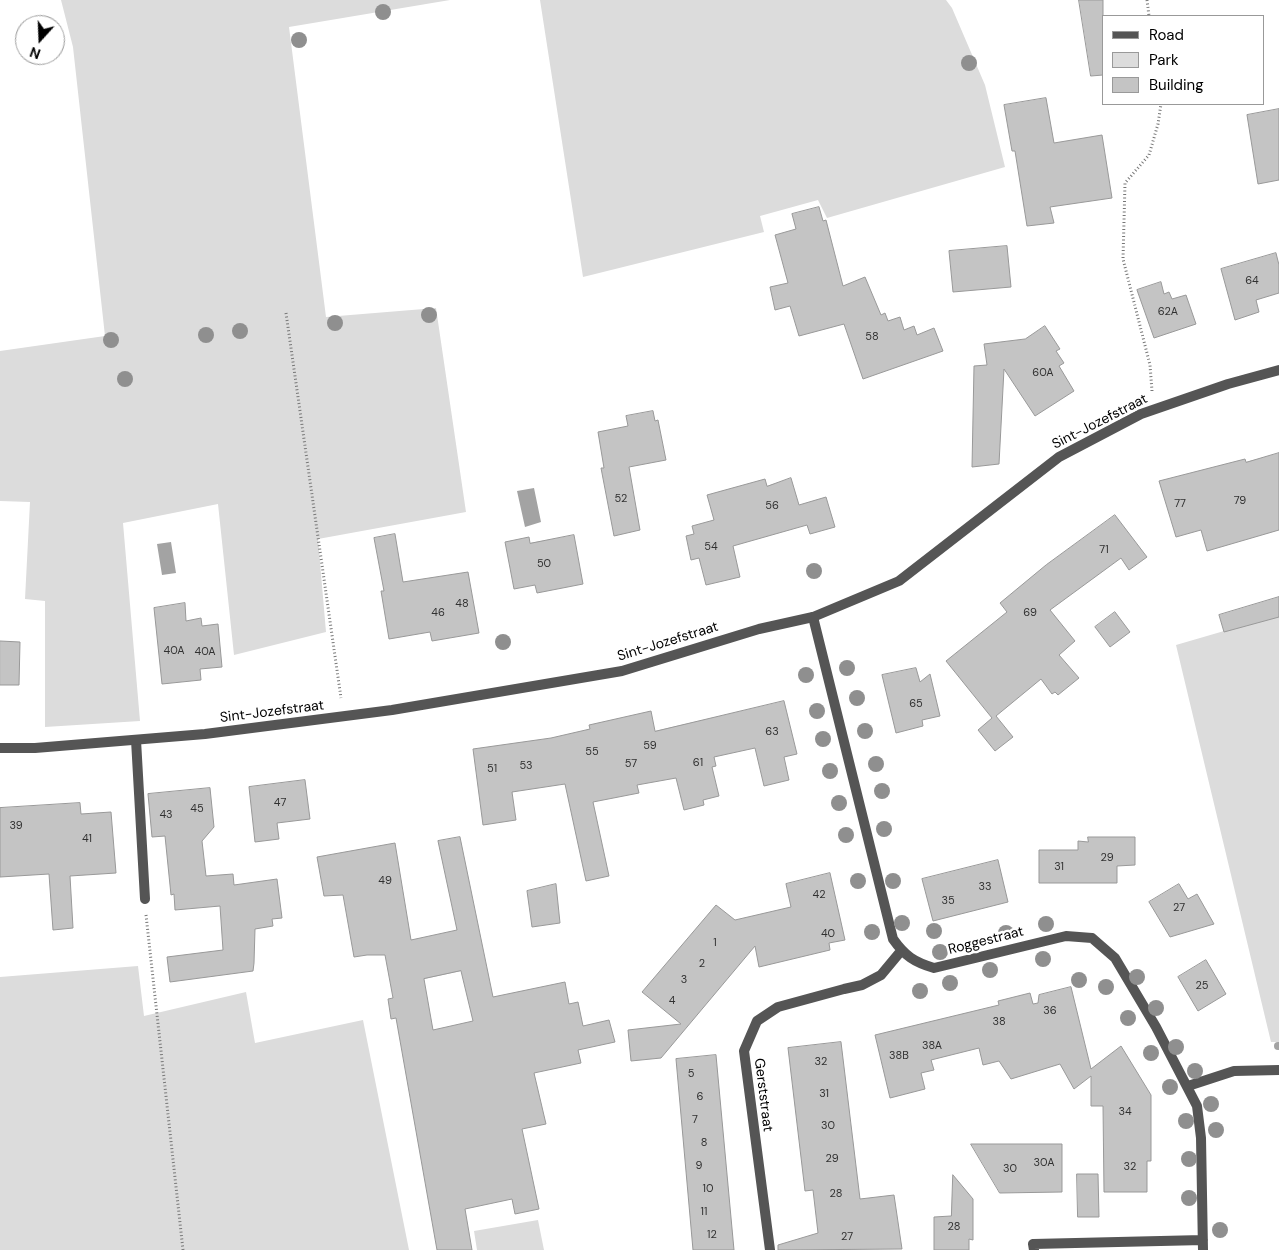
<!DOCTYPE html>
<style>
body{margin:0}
#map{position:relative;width:1279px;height:1250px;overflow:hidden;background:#fff;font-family:"DM Sans",sans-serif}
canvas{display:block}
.legend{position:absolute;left:1102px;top:15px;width:162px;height:90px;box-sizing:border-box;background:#fff;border:1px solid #999;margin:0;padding:6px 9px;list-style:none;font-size:15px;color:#000}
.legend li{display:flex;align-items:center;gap:10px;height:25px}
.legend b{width:25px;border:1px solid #999}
.north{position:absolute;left:15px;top:15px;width:50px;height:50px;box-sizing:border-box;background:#fff;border:1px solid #999;border-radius:50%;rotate:200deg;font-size:14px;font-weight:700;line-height:20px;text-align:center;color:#000}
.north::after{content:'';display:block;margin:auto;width:18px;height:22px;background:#000;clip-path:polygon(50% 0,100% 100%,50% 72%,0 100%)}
</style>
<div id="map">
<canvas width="1279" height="1250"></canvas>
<ul class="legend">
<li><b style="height:6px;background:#555"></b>Road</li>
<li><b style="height:14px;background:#dcdcdc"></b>Park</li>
<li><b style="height:14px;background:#c4c4c4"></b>Building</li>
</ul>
<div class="north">N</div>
</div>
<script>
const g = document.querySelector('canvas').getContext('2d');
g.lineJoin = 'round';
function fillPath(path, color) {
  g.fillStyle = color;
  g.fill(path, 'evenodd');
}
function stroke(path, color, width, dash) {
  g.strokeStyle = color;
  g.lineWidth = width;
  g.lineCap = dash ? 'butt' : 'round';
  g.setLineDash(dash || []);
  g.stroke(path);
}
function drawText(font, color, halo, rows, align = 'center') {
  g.font = font + ' "DM Sans",sans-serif';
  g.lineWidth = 5;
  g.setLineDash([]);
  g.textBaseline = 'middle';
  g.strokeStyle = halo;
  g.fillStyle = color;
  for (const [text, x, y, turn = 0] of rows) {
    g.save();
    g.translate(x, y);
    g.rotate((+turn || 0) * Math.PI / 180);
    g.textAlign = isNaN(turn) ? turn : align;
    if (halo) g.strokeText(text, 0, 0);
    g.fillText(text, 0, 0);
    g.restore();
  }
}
const green = new Path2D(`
 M61,0H450L289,27L326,317L436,308L466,512L318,539L326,632L234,655L218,504L123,523L140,721L45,727V601L25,599L30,502L0,501V351L105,336L73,47Z
 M540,0H946L952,8L985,85L1005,167L827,218L818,200L760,216L764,232L583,277Z
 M1279,615V1042H1271L1176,645Z
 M138,966L144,1016L246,992L255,1043L363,1020L409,1250H0V977Z
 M538,1220L544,1250H477L474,1231Z`);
const water = new Path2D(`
 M534,488L541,522L525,527L517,491Z
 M171,542L176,573L162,575L157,544Z`);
const stream = new Path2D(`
 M1278,1046H1279`);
const building = new Path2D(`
 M1079,0H1103V75L1091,76Z
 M1046,98L1054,143L1102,135L1112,198L1050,207L1054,223L1027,226L1015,151H1012L1004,105Z
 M1279,109V180L1258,184L1247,115Z
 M819,207L823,221L826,220L843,286L865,277L881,315L885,313L888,321L900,317L904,330L914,326L917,335L934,328L943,351L863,379L844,324L799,336L790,306L775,310L770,287L788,283L775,235L796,229L792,214Z
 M1007,246L1011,287L953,292L949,251Z
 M1276,253L1279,265V293L1256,300L1259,312L1235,320L1221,269Z
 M1161,282L1164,294L1169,292L1172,299L1186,295L1196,324L1154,338L1137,290Z
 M1045,326L1060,349L1056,351L1064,363L1059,366L1074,391L1035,416L1004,369L999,464L972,467L974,366L987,365L984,344L1025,339Z
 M653,411L655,421L658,420L666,460L629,467L640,530L614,536L601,468H604L598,432L628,426L626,416Z
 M1279,453V530L1207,551L1201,530L1176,537L1159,481L1245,459L1246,462Z
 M791,478L799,505L826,497L835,527L810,534L807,525L733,546L740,577L706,585L699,558L691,560L686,536L694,534L692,526L714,520L707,495L765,479L767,486Z
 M1115,515L1147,557L1129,570L1121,558L1050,610L1075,641L1059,655L1079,678L1058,695L1055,692L1052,694L1041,679L996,716L1013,737L995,751L978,730L992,718L946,661L1007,612L1000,603L1046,565Z
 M395,534L403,582L468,572L479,633L432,641L430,632L389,639L381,591H384L374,538Z
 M574,535L583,584L537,593L535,585L514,589L505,542L529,537L530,543Z
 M1279,597V617L1224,632L1219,615Z
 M185,603L186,621L201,618L202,626L218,624L222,667L200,669L201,680L162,684L154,608Z
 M1115,612L1130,632L1110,647L1095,627Z
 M0,641L20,642L19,685H0Z
 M916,668L920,682L930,674L940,716L922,720L923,726L896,733L882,675Z
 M784,701L797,754L784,757L789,780L764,786L755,748L714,757L716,766L712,767L719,796L703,800L704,805L684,810L676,778L637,785L639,793L593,802L609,876L586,881L565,784L512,792L516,820L483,825L473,749L551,738L590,729L589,725L651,711L655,731Z
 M305,780L310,819L277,823L279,839L255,842L249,787Z
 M210,788L214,827L202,841L206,876L233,874L234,885L277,879L282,918L272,919L273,926L255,929L254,963L253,971L170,982L167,957L223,950L220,906L175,910L174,894L171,895L165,836L152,837L148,794Z
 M80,803L81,814L111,812L116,873L70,876L73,928L53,930L49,874L0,877V808Z
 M460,837L493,997L565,982L569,1004L578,1002L583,1026L609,1020L615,1042L578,1050L581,1063L534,1073L546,1124L522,1129L539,1209L515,1214L512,1199L465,1209L472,1250H437L396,1018L391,1019L388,999L393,998L385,955H367L354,957L343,895L324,896L317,857L395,843L411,940L457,930L438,841ZM461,971L473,1021L433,1030L424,979Z
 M1088,837H1135V865L1117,866V883H1039V850H1078V841L1088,842Z
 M998,860L1008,902L933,921L922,879Z
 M830,873L845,940L829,943L830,950L759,967L755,946L661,1058L631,1061L628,1030L681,1024L642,992L716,905L735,920L791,907L786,884Z
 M556,884L560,923L532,927L527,891Z
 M1179,884L1188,899L1197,894L1214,924L1170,937L1149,902Z
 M1206,960L1226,994L1198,1011L1178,977Z
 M1071,987L1091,1069L1121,1046L1151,1095V1161H1147V1192H1104L1103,1106H1091V1076L1074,1089L1060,1064L1011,1079L999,1061L983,1065L979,1048L931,1060L934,1070L921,1073L925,1089L890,1098L875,1035L999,1005L998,1001L1030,993L1033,1004L1038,1003L1039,995Z
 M841,1042L860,1199L894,1195L902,1249L778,1250V1245L818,1233L813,1190L805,1191L788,1048Z
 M716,1055L734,1250H693L676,1059Z
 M971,1144H1062V1192L1000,1193Z
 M1077,1174H1098L1099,1217H1078Z
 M953,1175L973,1199V1240L969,1239V1250H934V1217L951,1216Z`);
const path = new Path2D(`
 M1147,0L1149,16
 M286,313L341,698
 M1152,391L1150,365L1123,259L1125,183L1149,155L1158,124L1161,104
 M146,915L183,1250`);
const service = new Path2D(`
 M136,740L145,899`);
const minor = new Path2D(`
 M813,617L893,939C905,956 914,962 934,968L1066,936L1092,938L1115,958L1156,1027L1197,1106L1201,1138L1203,1250
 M1188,1086L1234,1071L1279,1070
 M770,1250L744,1051L757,1021L778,1007L844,989L862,985L881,975L901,951
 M1034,1250L1033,1244L1203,1240`);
const tertiary = new Path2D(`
 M0,748H35L205,734L392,710L622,671L759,629L813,617L899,581L1059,457L1141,414L1228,384L1279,370`);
const trees = [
 [383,12],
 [299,40],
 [969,63],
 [429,315],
 [335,323],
 [240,331],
 [206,335],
 [111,340],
 [125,379],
 [814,571],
 [503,642],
 [847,668],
 [806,675],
 [857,698],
 [817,711],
 [865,731],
 [823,739],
 [876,764],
 [830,771],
 [882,791],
 [839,803],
 [884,829],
 [846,835],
 [858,881],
 [893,881],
 [902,923],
 [1046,924],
 [934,931],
 [872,932],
 [1006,933],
 [940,952],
 [1043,959],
 [990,970],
 [1137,977],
 [1079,980],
 [950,983],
 [1106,987],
 [920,991],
 [1156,1008],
 [1128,1018],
 [1176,1047],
 [1151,1053],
 [1195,1071],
 [1170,1087],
 [1211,1104],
 [1186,1121],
 [1216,1130],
 [1189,1159],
 [1189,1198],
 [1220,1230]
];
const numberNames = [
 ["64",1252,281],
 ["62A",1168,312],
 ["58",872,337],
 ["60A",1043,373],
 ["52",621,499],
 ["79",1240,501],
 ["77",1180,504],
 ["56",772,506],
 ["54",711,547],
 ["71",1104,550],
 ["50",544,564],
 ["48",462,604],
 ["46",438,613],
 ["69",1030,613],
 ["40A",174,651],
 ["40A",205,652],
 ["65",916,704],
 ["63",772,732],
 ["59",650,746],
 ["55",592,752],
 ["61",698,763],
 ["57",631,764],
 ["53",526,766],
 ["51",492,769],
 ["47",280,803],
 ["45",197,809],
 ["43",166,815],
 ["39",16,826],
 ["41",87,839],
 ["29",1107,858],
 ["31",1059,867],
 ["49",385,881],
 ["33",985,887],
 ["42",819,895],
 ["35",948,901],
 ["27",1179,908],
 ["40",828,934],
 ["1",715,943],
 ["2",702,964],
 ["3",684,980],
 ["25",1202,986],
 ["4",672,1001],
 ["36",1050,1011],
 ["38",999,1022],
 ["38A",932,1046],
 ["38B",899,1056],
 ["32",821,1062],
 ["5",691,1074],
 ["31",824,1094],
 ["6",700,1097],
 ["34",1125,1112],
 ["7",695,1120],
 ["30",828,1126],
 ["8",704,1143],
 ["29",832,1159],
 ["30A",1044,1163],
 ["9",699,1166],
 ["32",1130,1167],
 ["30",1010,1169],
 ["10",708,1189],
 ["28",836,1194],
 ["11",704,1212],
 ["28",954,1227],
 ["12",712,1235],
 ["27",847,1237]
];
const streetNames = [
 ["Sint-Jozefstraat",1100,422,-27],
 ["Sint-Jozefstraat",668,642,-17],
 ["Sint-Jozefstraat",272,712,-7],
 ["Roggestraat",986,941,-14],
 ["Gerststraat",763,1095,83]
];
fillPath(green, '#dcdcdc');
fillPath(water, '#a3a3a3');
stroke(stream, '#a3a3a3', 8);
fillPath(building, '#c4c4c4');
stroke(building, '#999', 1);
stroke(path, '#777', 3, [1, 2.5]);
stroke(service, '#555', 10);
stroke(minor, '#555', 10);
stroke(tertiary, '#555', 10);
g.fillStyle = '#8f8f8f';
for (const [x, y] of trees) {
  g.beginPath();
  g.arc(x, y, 8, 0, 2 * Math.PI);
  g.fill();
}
drawText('11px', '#313131', null, numberNames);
drawText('14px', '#000', '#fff', streetNames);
</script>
